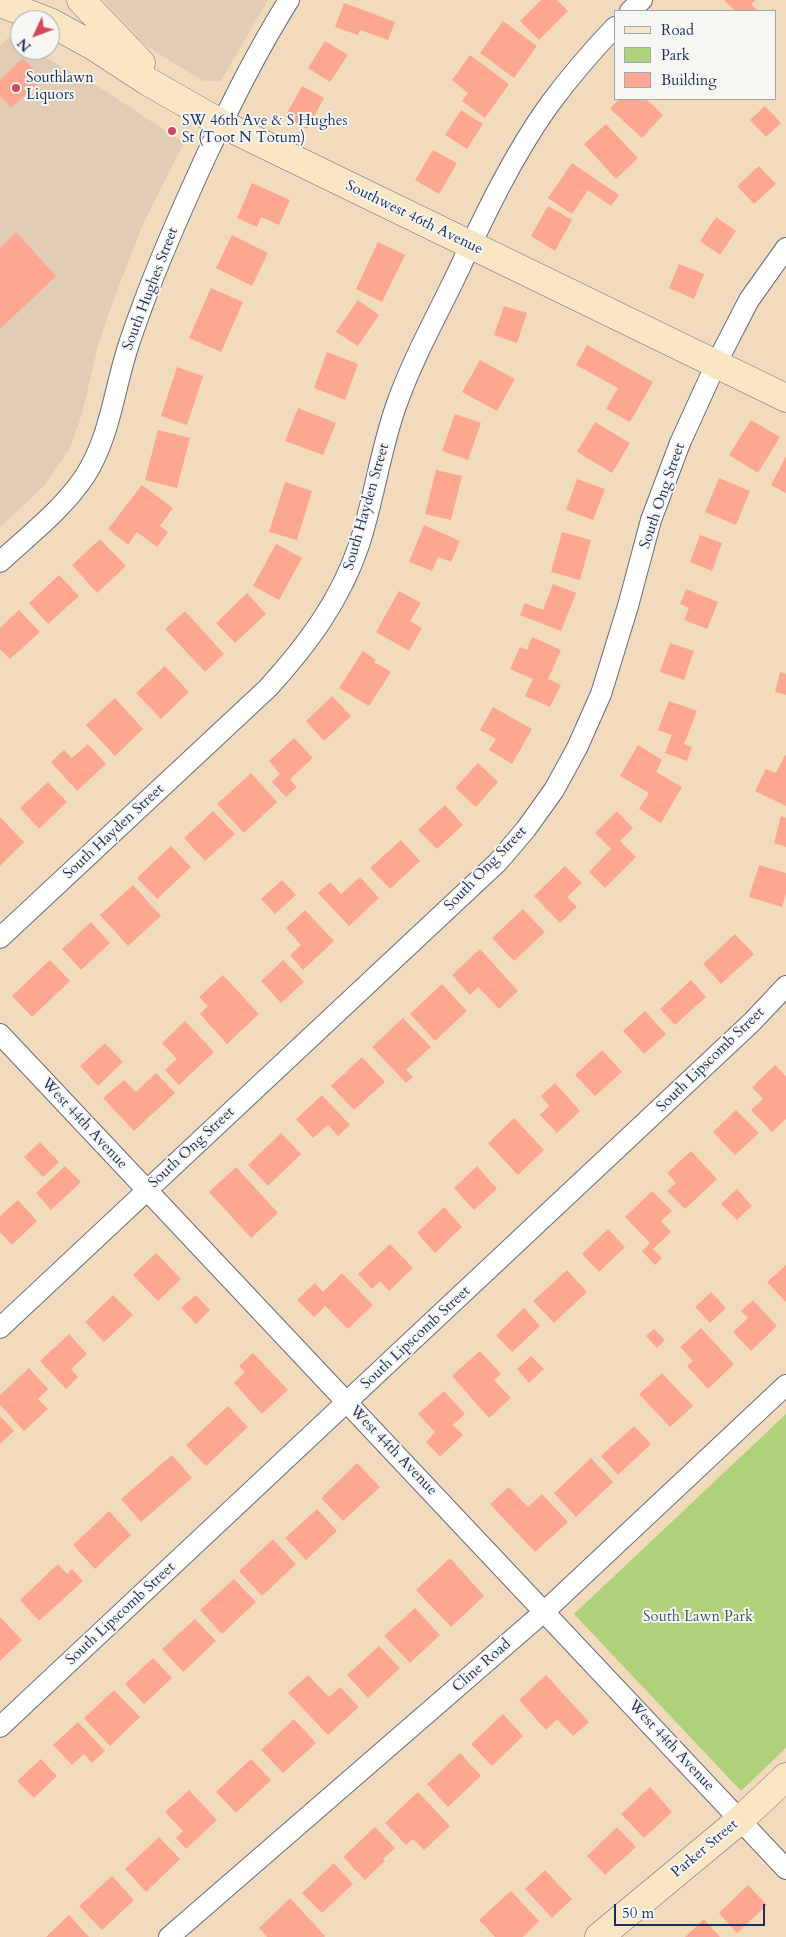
<!DOCTYPE html>
<style>
body{margin:0}
#map{position:relative;width:786px;height:1937px;overflow:hidden;background:#f2dbbc;font-family:Cardo,serif}
canvas{display:block}
.legend{position:absolute;left:614px;top:10px;width:162px;height:90px;box-sizing:border-box;background:#f6f6f2;border:1px solid #9ea6b7;margin:0;padding:6px 9px;list-style:none;font-size:15px;color:#1b2f5e}
.legend li{display:flex;align-items:center;gap:10px;height:25px}
.legend b{width:25px;border:1px solid #9ea6b7}
.north{position:absolute;left:10px;top:10px;width:50px;height:50px;box-sizing:border-box;background:#f6f6f2;border:1px solid #9ea6b7;border-radius:50%;rotate:227deg;font-size:14px;font-weight:700;line-height:20px;text-align:center;color:#1b2f5e}
.north::after{content:'';display:block;margin:auto;width:18px;height:22px;background:#d1495b;clip-path:polygon(50% 0,100% 100%,50% 72%,0 100%)}
.scale{position:absolute;left:614px;top:1904px;width:151px;height:22px;box-sizing:border-box;border:2px solid #1b2f5e;border-top:0;padding-left:6px;font-size:15px;line-height:18px;white-space:nowrap;color:#1b2f5e;-webkit-text-stroke:4px #f6f6f2;paint-order:stroke}
</style>
<div id="map">
<canvas width="786" height="1937"></canvas>
<ul class="legend">
<li><b style="height:6px;background:#f9e7c3"></b>Road</li>
<li><b style="height:14px;background:#afd17a"></b>Park</li>
<li><b style="height:14px;background:#fda690"></b>Building</li>
</ul>
<div class="north">N</div>
<div class="scale">50 m</div>
</div>
<script>
const g = document.querySelector('canvas').getContext('2d');
g.lineJoin = 'round';
function fillPath(path, color) {
  g.fillStyle = color;
  g.fill(path, 'evenodd');
}
function stroke(path, color, width, dash) {
  g.strokeStyle = color;
  g.lineWidth = width;
  g.lineCap = dash ? 'butt' : 'round';
  g.setLineDash(dash || []);
  g.stroke(path);
}
function drawText(font, color, halo, rows, align = 'center') {
  g.font = font + ' Cardo,serif';
  g.lineWidth = 4;
  g.setLineDash([]);
  g.textBaseline = 'middle';
  g.strokeStyle = halo;
  g.fillStyle = color;
  for (const [text, x, y, turn = 0] of rows) {
    g.save();
    g.translate(x, y);
    g.rotate((+turn || 0) * Math.PI / 180);
    g.textAlign = isNaN(turn) ? turn : align;
    if (halo) g.strokeText(text, 0, 0);
    g.fillText(text, 0, 0);
    g.restore();
  }
}
const built = new Path2D(`
 M103,0H268L221,81H203L146,46Z
 M9,37L20,44V50H32L107,92L184,143L143,224L114,299L98,345L82,414L70,448L44,486L0,527V45Z`);
const green = new Path2D(`
 M786,1414V1748L741,1791L574,1614Z`);
const building = new Path2D(`
 M541,0H557L568,11L539,40L520,21Z
 M724,0H756L751,4L758,11H735Z
 M344,3L395,22L388,40L360,30L358,35L335,27Z
 M503,21L537,46L514,78L480,53Z
 M325,41L348,55L330,82L308,68Z
 M470,55L509,84L485,118L462,101L468,93L452,80Z
 M23,58L42,79L11,108L0,96V80Z
 M302,86L324,98L307,129L285,117Z
 M619,99H646L663,115L642,138L610,109Z
 M765,106L781,123L766,137L750,120Z
 M461,110L483,124L467,149L445,135Z
 M606,124L638,158L616,179L584,144Z
 M433,150L457,163L439,194L415,180Z
 M572,163L619,195L611,206L588,190L572,214L548,198Z
 M759,166L776,184L754,204L737,186Z
 M252,183L290,200L279,225L261,217L257,227L237,218Z
 M548,206L572,220L555,251L531,236Z
 M716,217L736,231L720,255L700,241Z
 M16,232L56,276L0,329V248Z
 M232,235L268,253L252,286L216,268Z
 M378,242L405,255L382,302L356,289Z
 M679,264L704,274L694,299L669,288Z
 M211,288L243,302L221,352L189,338Z
 M358,300L379,315L358,346L336,332Z
 M504,306L527,313L517,343L494,335Z
 M587,345L653,382L630,422L606,409L618,388L576,365Z
 M327,352L358,364L345,400L314,388Z
 M480,360L515,379L497,411L462,392Z
 M177,367L203,376L187,425L161,416Z
 M298,408L336,423L323,455L285,441Z
 M455,414L481,423L468,460L442,451Z
 M751,420L780,437L758,473L729,455Z
 M595,422L630,443L612,473L577,452Z
 M158,430L190,438L177,488L145,480Z
 M786,456V493L771,485Z
 M436,470L462,476L451,520L425,514Z
 M719,478L750,491L736,525L705,512Z
 M577,479L605,489L593,520L566,510Z
 M285,482L312,491L297,540L269,532Z
 M142,485L173,508L160,526L168,532L157,547L137,532L128,545L108,529Z
 M424,525L460,541L451,562L438,557L432,571L409,562Z
 M562,532L591,540L580,580L551,572Z
 M700,535L722,543L712,571L690,562Z
 M100,539L126,566L97,593L72,565Z
 M276,544L302,558L279,600L253,586Z
 M59,575L79,596L48,624L29,603Z
 M553,584L576,593L561,631L520,615L525,603L543,610Z
 M686,589L718,602L707,629L684,620L689,608L680,604Z
 M399,591L421,603L410,621L422,628L409,651L376,632Z
 M247,593L266,614L235,643L216,623Z
 M19,610L40,632L10,659L0,649V628Z
 M185,611L224,654L205,672L165,629Z
 M532,637L561,650L548,679L561,685L550,707L525,696L533,679L510,669L520,647L527,650Z
 M670,643L694,651L684,680L660,672Z
 M363,651L376,660L374,662L391,672L369,706L339,688Z
 M165,666L189,692L161,719L136,693Z
 M780,672L786,674V695L775,692Z
 M332,696L351,716L324,741L306,721Z
 M115,698L143,729L115,756L86,725Z
 M669,701L697,711L684,744L692,747L687,761L665,753L672,735L658,730Z
 M493,707L532,729L512,764L489,750L496,739L480,730Z
 M294,738L313,758L290,779L297,787L286,797L272,782L280,774L269,761Z
 M88,744L106,764L77,791L51,762L64,750L72,758Z
 M638,745L662,760L656,772L682,787L661,823L639,809L649,793L620,776Z
 M785,755L786,756V806L755,791L766,769L776,773Z
 M478,763L498,782L476,807L455,788Z
 M251,773L277,802L244,833L217,804Z
 M48,782L67,802L39,829L20,808Z
 M445,805L463,825L437,849L418,830Z
 M213,811L235,834L205,861L184,838Z
 M617,811L633,828L620,841L636,857L605,888L589,872L611,849L595,833Z
 M781,816L786,818V847L774,843Z
 M0,817L24,842L0,866Z
 M401,840L420,861L390,889L370,868Z
 M171,846L191,867L157,899L137,878Z
 M759,865L786,873V894L782,907L749,897Z
 M565,866L582,883L567,897L577,907L560,923L534,896Z
 M360,877L379,898L349,926L318,893L330,882L341,894Z
 M282,880L296,895L275,914L261,899Z
 M133,885L161,916L128,946L100,915Z
 M523,909L545,932L514,961L492,938Z
 M305,910L334,941L303,970L290,955L301,945L286,928Z
 M91,922L110,943L81,970L62,949Z
 M735,934L754,954L721,984L703,964Z
 M480,949L518,991L499,1009L478,987L470,995L452,975Z
 M50,960L70,981L32,1017L12,996Z
 M283,960L304,982L281,1003L261,981Z
 M223,975L259,1014L227,1044L200,1014L208,1006L199,997Z
 M691,980L706,997L675,1025L660,1009Z
 M442,984L467,1011L435,1041L410,1014Z
 M645,1011L666,1034L644,1054L623,1031Z
 M403,1018L431,1047L406,1070L413,1077L406,1083L372,1047Z
 M185,1021L214,1052L179,1085L165,1070L177,1059L162,1043Z
 M105,1043L123,1062L98,1086L80,1066Z
 M602,1050L622,1072L595,1096L575,1075Z
 M362,1057L385,1082L354,1110L331,1086Z
 M775,1065L786,1076V1119L772,1132L751,1110L763,1099L752,1087Z
 M156,1073L175,1093L134,1131L103,1098L124,1080L136,1092Z
 M555,1083L580,1111L557,1133L540,1115L549,1106L541,1096Z
 M322,1095L350,1125L338,1136L328,1125L313,1138L296,1119Z
 M736,1110L759,1133L735,1155L713,1132Z
 M514,1118L544,1150L518,1175L488,1143Z
 M281,1133L301,1154L268,1186L248,1165Z
 M40,1142L59,1162L43,1177L24,1157Z
 M691,1151L717,1179L685,1209L667,1191L676,1183L667,1173Z
 M65,1166L81,1182L51,1210L36,1193Z
 M477,1166L497,1189L474,1210L454,1188Z
 M236,1167L278,1213L251,1238L209,1192Z
 M737,1189L752,1206L737,1220L721,1204Z
 M652,1191L672,1211L661,1221L671,1232L653,1249L662,1258L655,1265L642,1251L650,1243L625,1217Z
 M18,1200L37,1221L12,1245L0,1232V1216Z
 M444,1207L462,1227L435,1253L417,1233Z
 M608,1229L625,1247L599,1272L582,1254Z
 M390,1244L413,1268L389,1291L380,1281L372,1289L358,1274Z
 M156,1253L181,1279L158,1301L133,1275Z
 M786,1265V1302L767,1282Z
 M567,1270L587,1292L554,1323L533,1301Z
 M342,1273L373,1305L348,1329L325,1306L314,1317L297,1300L315,1283L323,1292Z
 M711,1292L726,1308L710,1323L695,1307Z
 M113,1295L133,1315L104,1342L85,1322Z
 M196,1295L210,1310L196,1324L181,1308Z
 M753,1300L777,1326L751,1351L733,1332L748,1318L741,1311Z
 M524,1308L540,1326L512,1352L496,1335Z
 M701,1328L734,1364L708,1389L687,1366L693,1361L680,1347Z
 M654,1329L665,1340L657,1348L646,1336Z
 M69,1334L87,1354L71,1369L78,1377L66,1389L40,1361Z
 M480,1351L501,1374L494,1380L511,1398L489,1418L452,1376Z
 M253,1353L288,1390L262,1414L234,1383L245,1372L239,1366Z
 M531,1356L544,1369L529,1383L517,1369Z
 M29,1368L48,1389L38,1399L48,1409L24,1431L0,1405V1395Z
 M662,1373L693,1406L670,1427L639,1394Z
 M444,1391L465,1414L453,1425L463,1435L440,1457L426,1442L435,1432L418,1414Z
 M228,1406L248,1427L206,1466L186,1445Z
 M0,1416L14,1431L0,1444Z
 M634,1426L651,1444L618,1475L601,1456Z
 M172,1455L192,1478L141,1522L121,1499Z
 M591,1458L613,1482L576,1517L554,1493Z
 M357,1463L380,1487L343,1521L321,1498Z
 M509,1487L528,1507L542,1494L568,1522L535,1552L490,1504Z
 M317,1509L337,1531L306,1560L285,1538Z
 M109,1511L131,1535L95,1569L73,1545Z
 M273,1539L296,1564L262,1596L239,1571Z
 M450,1558L484,1596L451,1627L416,1590Z
 M58,1564L67,1574L72,1569L83,1581L39,1621L20,1600Z
 M234,1579L256,1602L222,1634L200,1610Z
 M415,1608L440,1635L410,1663L384,1636Z
 M0,1617L22,1640L0,1661Z
 M195,1619L216,1641L183,1672L162,1649Z
 M379,1646L400,1668L368,1698L347,1675Z
 M153,1658L172,1678L144,1704L125,1684Z
 M308,1675L329,1697L340,1687L359,1707L328,1735L288,1693Z
 M546,1675L589,1722L573,1736L557,1719L546,1730L519,1700Z
 M114,1690L140,1717L110,1746L84,1718Z
 M503,1714L523,1736L492,1766L471,1744Z
 M294,1719L316,1743L283,1773L261,1750Z
 M78,1722L105,1751L92,1763L84,1754L72,1765L53,1745Z
 M460,1753L481,1776L448,1807L427,1784Z
 M41,1759L57,1776L34,1798L17,1781Z
 M251,1759L271,1780L236,1813L216,1792Z
 M650,1787L672,1812L644,1838L621,1814Z
 M189,1790L217,1820L186,1849L176,1838L183,1831L165,1812Z
 M418,1792L450,1826L424,1850L413,1839L406,1845L385,1823Z
 M375,1827L395,1848L383,1859L385,1861L365,1880L343,1857Z
 M617,1827L636,1847L605,1875L587,1856Z
 M159,1837L180,1859L146,1892L125,1869Z
 M334,1863L353,1884L322,1913L302,1893Z
 M545,1870L572,1899L552,1918L525,1889Z
 M112,1876L134,1900L102,1930L79,1906Z
 M748,1885L767,1905L737,1933L719,1913Z
 M511,1891L539,1921L523,1937H495L479,1920Z
 M290,1898L325,1936L324,1937H267L259,1928Z
 M69,1915L89,1937H46Z
 M704,1919L720,1937H685Z`);
const minor = new Path2D(`
 M630,11L642,0
 M0,562C29,535 63,509 85,476C110,437 114,390 128,347C132,334 137,321 142,307C161,255 184,204 207,154C232,102 258,49 289,0
 M0,938L268,688C307,645 340,601 359,545C374,500 380,451 396,406C411,363 433,323 453,282C481,223 511,158 549,105C569,78 591,52 615,27
 M0,1034L786,1869
 M0,1328L468,890L498,862L526,829L554,790L577,748L601,694L628,606L651,520L680,443L716,364L749,300L786,248
 M0,1727L752,1022L786,986
 M169,1937L545,1611L786,1385`);
const secondary = new Path2D(`
 M81,0L141,63
 M0,3L45,20
 M50,22L95,47L147,81L222,124L786,398
 M599,1937L740,1820L786,1777`);
const markers = [
 [16,88,5,"#d1495b"],
 [172,131,5,"#d1495b"]
];
const poiNames = [
 ["Southlawn",26,79],
 ["Liquors",26,96],
 ["SW 46th Ave & S Hughes",182,122],
 ["St (Toot N Totum)",182,139]
];
const streetNames = [
 ["Southwest 46th Avenue",414,218,26],
 ["South Hughes Street",151,289,-69],
 ["South Ong Street",663,496,-71],
 ["South Hayden Street",367,507,-74],
 ["South Hayden Street",114,832,-43],
 ["South Ong Street",486,869,-46],
 ["South Lipscomb Street",711,1060,-44],
 ["West 44th Avenue",84,1124,47],
 ["South Ong Street",192,1148,-43],
 ["South Lipscomb Street",416,1338,-43],
 ["West 44th Avenue",393,1451,46],
 ["South Lipscomb Street",121,1614,-43],
 ["Cline Road",482,1666,-41],
 ["West 44th Avenue",671,1746,47],
 ["Parker Street",705,1849,-40]
];
const parkNames = [
 ["South Lawn Park",698,1618]
];
fillPath(built, '#e1cdb5');
fillPath(green, '#afd17a');
fillPath(building, '#fda690');
stroke(minor, '#666b7f', 22);
stroke(secondary, '#666b7f', 29);
stroke(minor, '#fff', 20);
stroke(secondary, '#f9e7c3', 28);
for (const [x, y, r, color] of markers) {
  const dot = new Path2D();
  dot.arc(x, y, r, 0, 2 * Math.PI);
  g.fillStyle = color;
  g.fill(dot);
  stroke(dot, '#f6f6f2', 2);
}
drawText('15px', '#1b2f5e', '#f6f6f2', poiNames, 'left');
drawText('15px', '#1b2f5e', '#f6f6f2', streetNames);
drawText('15px', '#405865', '#f6f6f2', parkNames);
</script>
